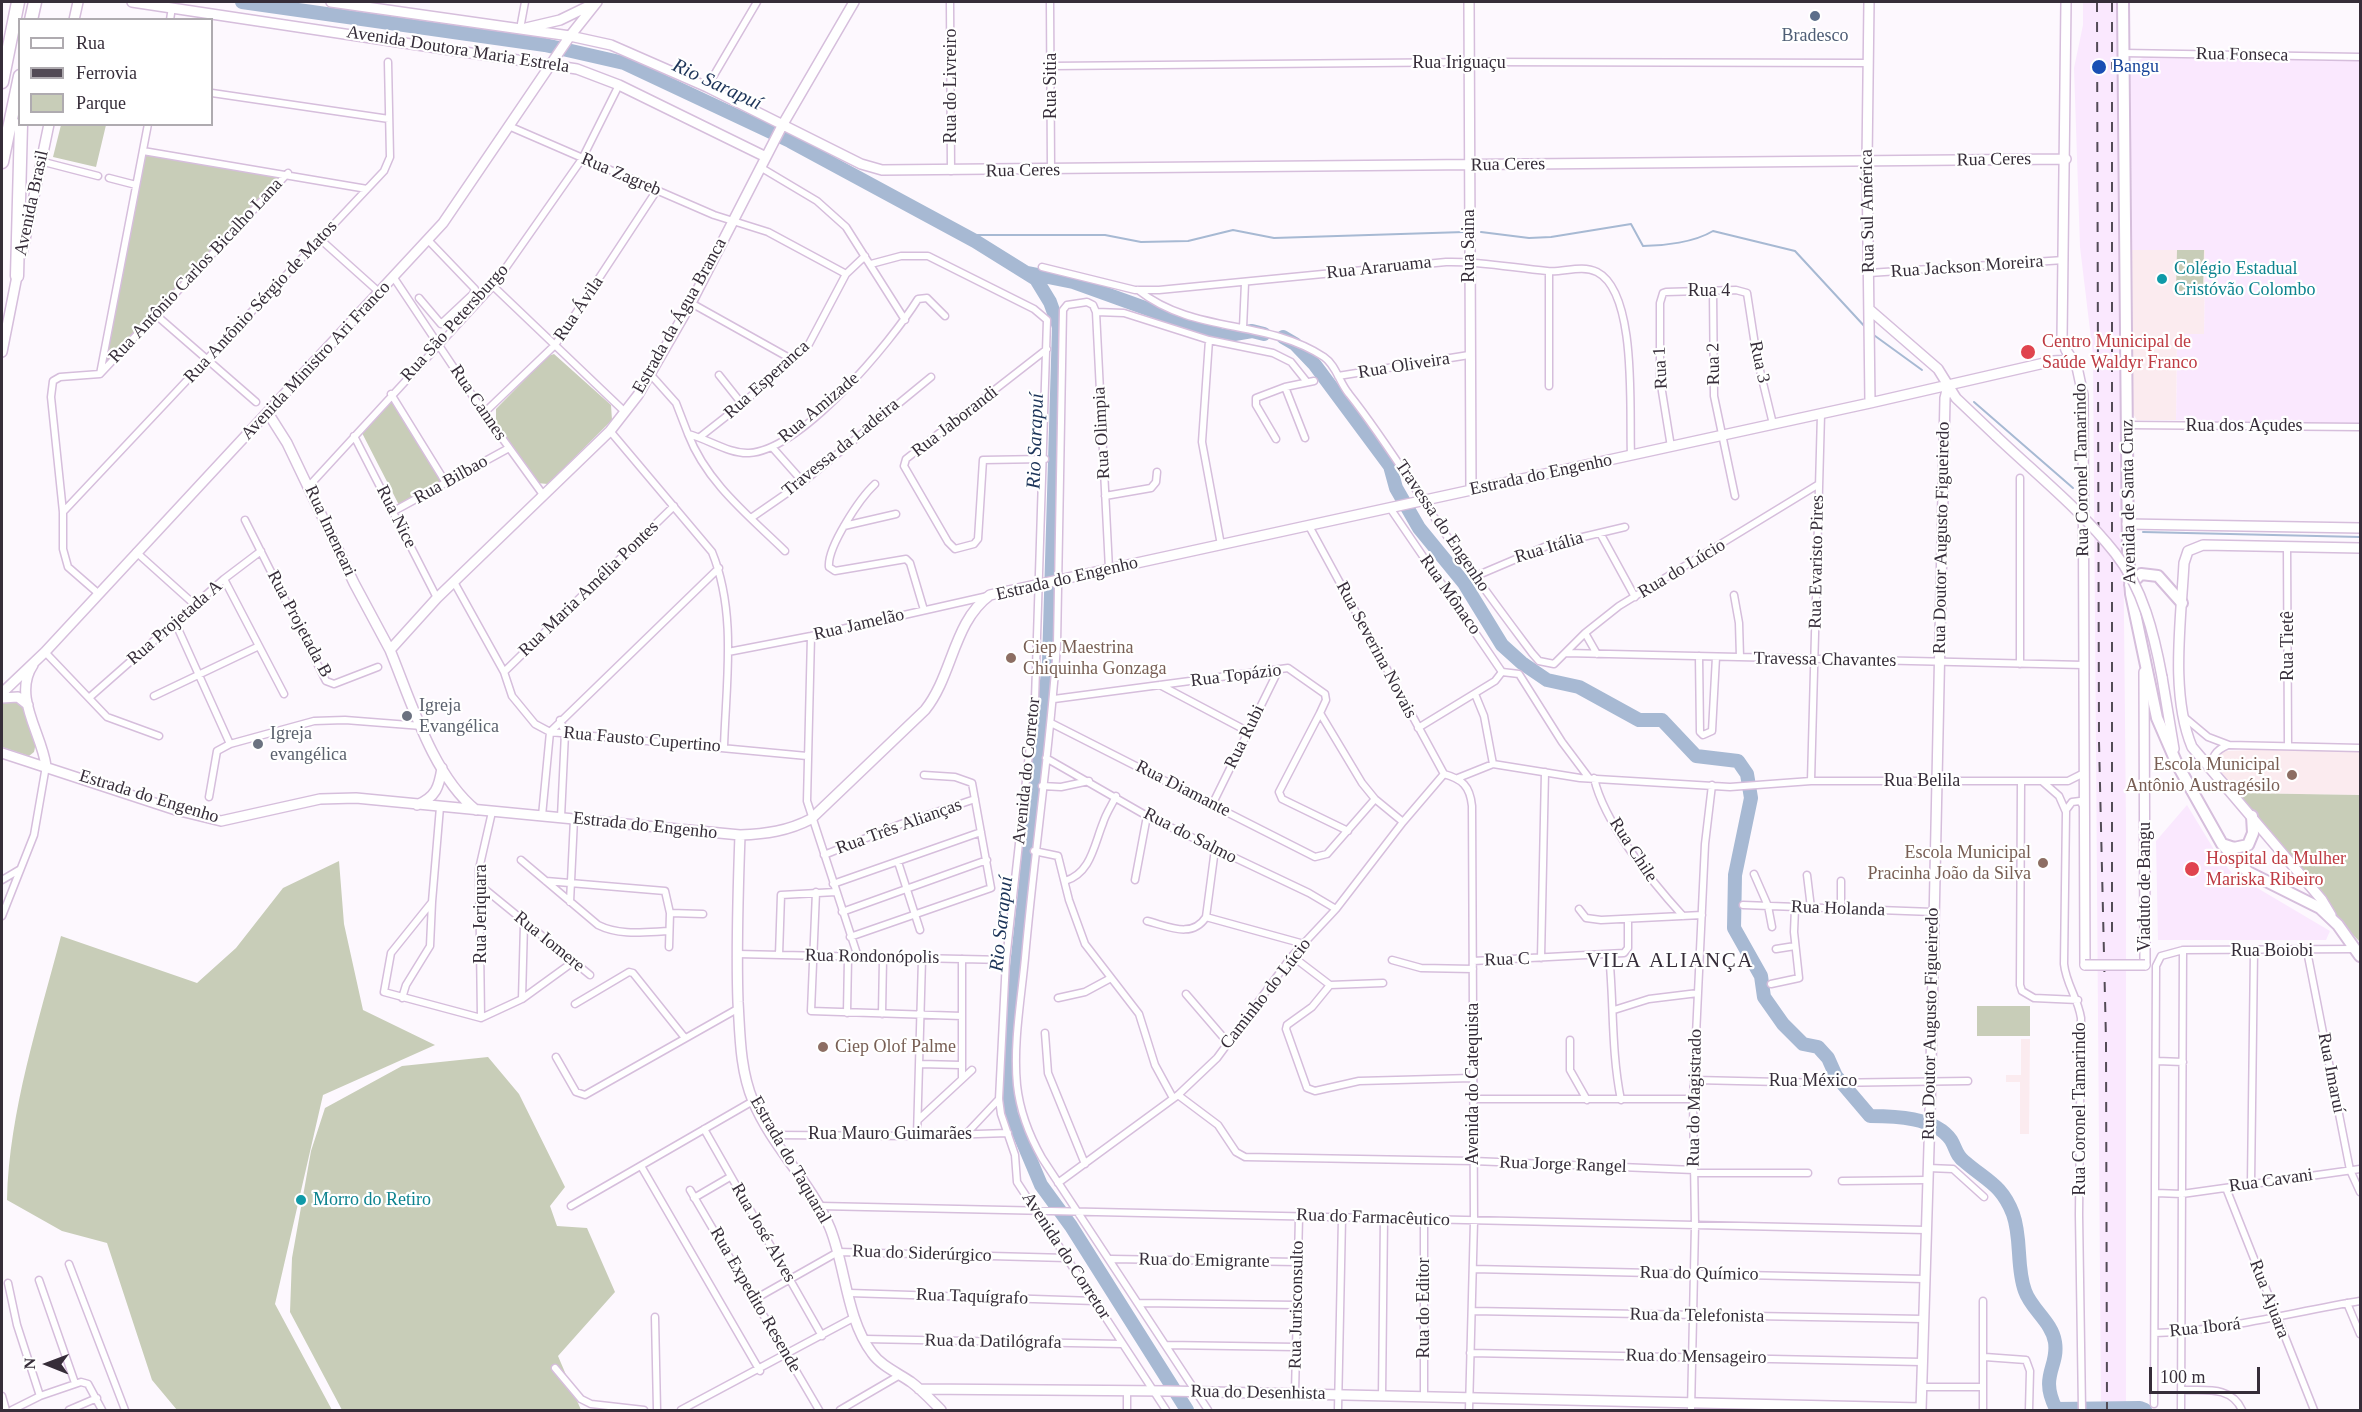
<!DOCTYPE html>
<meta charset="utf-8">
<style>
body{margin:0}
#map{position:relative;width:2362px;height:1412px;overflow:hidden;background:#fdf8fe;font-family:Georgia,serif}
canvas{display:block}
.frame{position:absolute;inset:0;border:3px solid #362d39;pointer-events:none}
.legend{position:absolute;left:18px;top:18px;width:195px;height:108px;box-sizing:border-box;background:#fff;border:2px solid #afabb0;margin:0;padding:8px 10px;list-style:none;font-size:18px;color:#362d39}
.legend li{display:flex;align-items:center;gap:12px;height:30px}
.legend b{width:30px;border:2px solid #afabb0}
.north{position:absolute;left:18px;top:1334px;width:60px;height:60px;-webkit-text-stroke:4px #fff;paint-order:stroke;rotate:271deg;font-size:16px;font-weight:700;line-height:24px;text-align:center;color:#362d39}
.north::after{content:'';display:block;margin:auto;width:21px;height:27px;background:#362d39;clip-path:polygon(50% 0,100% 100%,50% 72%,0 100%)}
.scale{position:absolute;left:2149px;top:1367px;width:111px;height:27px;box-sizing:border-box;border:3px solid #362d39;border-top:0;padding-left:8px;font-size:18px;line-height:21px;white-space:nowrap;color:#362d39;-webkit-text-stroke:4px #fff;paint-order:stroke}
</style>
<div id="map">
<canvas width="2362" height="1412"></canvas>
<div class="frame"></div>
<ul class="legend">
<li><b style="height:8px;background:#fff"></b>Rua</li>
<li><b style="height:8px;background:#534b56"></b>Ferrovia</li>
<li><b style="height:16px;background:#c8cdb8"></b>Parque</li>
</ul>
<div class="north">N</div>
<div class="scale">100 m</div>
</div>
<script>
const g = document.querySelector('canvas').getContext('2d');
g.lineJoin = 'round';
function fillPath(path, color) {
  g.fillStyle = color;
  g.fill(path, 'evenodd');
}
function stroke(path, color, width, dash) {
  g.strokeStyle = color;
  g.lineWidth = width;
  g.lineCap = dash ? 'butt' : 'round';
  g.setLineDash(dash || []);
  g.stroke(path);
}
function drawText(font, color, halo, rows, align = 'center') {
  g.font = font + ' Georgia,serif';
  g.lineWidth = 4.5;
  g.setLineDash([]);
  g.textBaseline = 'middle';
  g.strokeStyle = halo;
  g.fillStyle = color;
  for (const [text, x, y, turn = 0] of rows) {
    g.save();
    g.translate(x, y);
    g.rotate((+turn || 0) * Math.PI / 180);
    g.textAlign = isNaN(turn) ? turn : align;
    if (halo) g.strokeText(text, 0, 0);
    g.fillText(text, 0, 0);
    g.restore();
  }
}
const built = new Path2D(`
 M2083,2H2118L2126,823V1410H2101L2093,355L2080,247L2074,68L2083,25Z
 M2143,58L2360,60V424L2176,420L2177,334H2204L2205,251L2132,250L2130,67L2134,62Z
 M2187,805L2218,856L2232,873L2330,931L2326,940H2158L2156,841Z`);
const education = new Path2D(`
 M2132,250H2205L2204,334H2177L2176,420H2137L2133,414Z
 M2281,749L2360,751V795L2237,793L2215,763L2216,757L2226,751Z
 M2021,1039H2030L2029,1134H2020V1082H2006V1075H2021Z`);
const green = new Path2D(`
 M61,125H106L96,167L53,157Z
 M143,151L288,173L100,374Z
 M2177,250H2204L2203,291H2176Z
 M554,354L611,405L612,420L548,484L536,483L496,422V409L548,356Z
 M392,399L444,481L399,505L361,431Z
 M17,701C28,709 39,739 34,752L29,756L2,747V702Z
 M2237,793L2360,795V942L2352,934Z
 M339,861L344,924L363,1010L435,1045L323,1095L275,1304L332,1410H177L152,1380L107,1243L62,1231L7,1200C9,1111 39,1021 61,936L197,983L236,948L283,888Z
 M1977,1006H2030V1036H1977Z
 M488,1057L519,1094L565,1187L550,1206L557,1226L587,1228L615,1292L558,1356L581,1410H342L290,1312L292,1258L311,1151L325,1108L402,1066Z`);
const stream = new Path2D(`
 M954,230L974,235H1105L1141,242L1188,241L1233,230L1274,238L1464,232
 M1481,232L1529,238L1551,237L1631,224L1643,246C1664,246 1695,242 1713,231L1795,251L1867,329
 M1871,333L1922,370
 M1974,402L2073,488
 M2143,532L2360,537`);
const river = new Path2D(`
 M242,2L545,45L624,63L790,141L975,241L1036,279L1050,302L1059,327L1049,662L1010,1033L1007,1078L1011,1114L1041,1185L1071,1226L1187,1410
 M1028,273L1073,282L1223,336L1252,331L1264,334
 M1283,337L1295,344L1315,365L1390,466L1396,488L1419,528L1464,583L1502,645L1522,663L1547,680L1579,687L1639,720H1662L1696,756L1738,761L1747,774L1751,798L1735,875L1734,928L1761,976L1764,997L1783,1024L1803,1044L1818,1047L1828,1058L1836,1076L1870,1116C1894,1116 1935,1117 1951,1140C1956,1148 1956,1156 1965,1162C1987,1181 2002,1185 2013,1214C2022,1239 2016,1267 2025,1291C2031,1309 2052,1322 2055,1342C2059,1367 2039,1375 2056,1409L2140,1408L2145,1410`);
const street = new Path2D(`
 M950,2L951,171
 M1050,2L1051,170
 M170,20L172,7
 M520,29L525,2
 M2123,53L2360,57
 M1051,66L1478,62L1868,63
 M707,87L757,2
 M212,93L389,119
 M511,127L714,215L768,232L846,274
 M143,151L367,189
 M40,161L98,176
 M760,167L817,201L846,227L905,320
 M109,178L136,185
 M321,240L379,292
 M871,264L901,256H928L1034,309L1047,320L1035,700L1006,960L999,1099L1001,1114L1015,1155L1017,1182L1166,1410
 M1042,267L1135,290H1159L1446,262C1481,261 1513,268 1547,271C1563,273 1581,264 1597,272C1638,293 1629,413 1631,455
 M1549,272V386
 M1869,273L2064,260
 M394,278L484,413L544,496
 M493,286L625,412
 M1138,290C1195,335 1264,318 1324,357C1336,365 1339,382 1349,394C1380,433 1406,475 1434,517C1465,564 1499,609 1532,653L1539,661L1554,664L1585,633L1619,606L1819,484
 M1713,291L1714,396L1735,496
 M419,298L441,324L473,294L475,289L428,240
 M691,303L793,360
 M1096,312L1124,313L1209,340L1273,353L1291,362L1307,382
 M156,315L256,402
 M1243,328L1245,283
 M1209,340L1202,442L1221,545
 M100,374L148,124
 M651,375L676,403L688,434C708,439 729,454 749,453C802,450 891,342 918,299L927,298L945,316
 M719,375L742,404
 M1338,376L1469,355
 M1285,387L1305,438
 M391,394L446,483
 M484,413L555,345L657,190
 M2127,425L2360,427
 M610,431L712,552C737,613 726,682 724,747
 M688,434C707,483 748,515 785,551
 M354,436L437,598
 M700,437L742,404L809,344L846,274L865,256
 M1276,439L1256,405V398L1285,387L1314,381
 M772,447L803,482
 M1671,447L1660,379V303L1663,293L1666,292L1736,290L1747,293L1757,358L1773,424
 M1045,459L983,460L978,539L974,544L955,549L948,542L904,466L906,459L1047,349
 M875,484C860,498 827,547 829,567L835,571L906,559L910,563L924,610
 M309,486L493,286L582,159L619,85
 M1105,496L1151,488L1156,482L1157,472
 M1390,508L1502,672L1495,681L1418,728
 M394,511L509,448
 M63,512L384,171L390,157L388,62
 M751,518L803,482L931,377
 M245,520L326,681L334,684L378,667
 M844,526L896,514
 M1309,526L1444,774
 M1600,533L1635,597
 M2287,546L2288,746
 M136,552L195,605
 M1109,569L1096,312L1093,305L1087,302L1067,305L1063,310L1057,645C1050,750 1034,854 1025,958C1021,1000 1013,1044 1017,1085C1020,1113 1029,1135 1042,1158L1208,1410
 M1476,576L1549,545L1625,527
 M224,579L284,694
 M454,582L504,672L512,696L535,724L550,732L807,756
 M99,594L68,567L63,549V512L51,397L53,381L60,377L100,374L288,173
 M1734,595L1739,623L1740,657
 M175,622L230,744
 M1585,633L1597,654
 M811,636L807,801L858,957
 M45,652L107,717L159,736
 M728,652L811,636L988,596
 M1566,653L2084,665
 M1699,656L1700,732L1703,735L1712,731L1716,657
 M2020,664V478
 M504,672L674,506
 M1502,672L1519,674L1562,742L1589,778
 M1160,685L1247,731
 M1475,694L1484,716L1493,764
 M154,696L257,647
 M90,697L224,579L261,551
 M1054,699L1288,668L1325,694L1326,700L1320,713L1362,783L1375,799L1403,822
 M1320,713L1279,792L1282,799L1348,831
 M2184,717L2208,737L2229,745L2360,748
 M560,720L565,733L561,817
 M1051,723L1315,857L1327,854L1375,799
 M1046,758L1147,816L1309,893L1336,909
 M2212,771C2210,757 2216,750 2228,745
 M1444,774C1462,779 1470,786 1472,806L1474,1221L1469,1410
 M1458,778L1493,764L1580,778L1730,787L1811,781H2068L2084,773
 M1594,778C1604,823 1652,882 1683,916
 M1811,781L1821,414
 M2021,782L2020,985L2022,991L2034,998L2078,1000
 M2043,782L2059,796L2066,812L2064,964C2066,984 2078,998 2081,1018L2079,1215L2082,1410
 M1042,786L1061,787L1089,781
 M209,797L217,751L230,744L314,721L345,720L422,726
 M1213,803L1278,671
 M440,807L432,902L391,953L384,992L481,1018L522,999L573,962
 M2066,810L2072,802L2080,801L2084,807
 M542,816L550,732L719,568
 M1034,851L1058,856L1069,900L1085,944L1139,1014L1155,1065L1173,1098
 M824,855L901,824L975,799
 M521,860L598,925C620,936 645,932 669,931
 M898,862L920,930
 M1754,874L1768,906L1772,927
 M1807,875L1811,908
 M2,880L19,870
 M1135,880L1147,816
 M546,881L665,891L670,913L669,947
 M1065,881C1091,873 1094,845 1103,823C1106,813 1112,805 1116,796
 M833,884L981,832
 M481,886L590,975
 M816,892L811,1011L962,1016
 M570,902L574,819
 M1743,905L1933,912
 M1579,909L1586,918L1601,920L1702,915
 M1841,909V881
 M842,912L987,860
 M670,913L703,914
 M2,916L34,835L46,766
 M1206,917L1304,944
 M1147,921C1168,926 1192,939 1206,917L1215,849
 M850,937L991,888L972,783L955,777L924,775
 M1776,949L1795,946
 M2183,950L2357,949
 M2307,951L2350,1170L2360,1192
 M737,954L1006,960
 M1609,954C1614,1003 1611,1051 1621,1100
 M779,955L781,895L836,892
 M1292,956L1330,985
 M1541,958L1545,772
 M962,959V1078
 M1392,960L1421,968L1473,969
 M1473,961L1624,953L1628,948V920
 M1383,983L1330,985L1312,1007L1287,1025L1286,1029L1307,1088L1315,1091L1359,1081L1472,1078
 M1771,984L1799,978L1794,932L1795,908
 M1186,994L1229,1044
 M402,998L406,985L430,946L432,902
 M1058,998L1085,992L1111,978
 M522,999L524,924
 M575,1004L629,972L633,973L685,1038
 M1614,1010L1649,999L1698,993
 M847,1013L848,958
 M882,1014L883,959
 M481,1018L479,869L492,812
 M1045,1033L1048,1073L1085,1164
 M1570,1040V1070L1587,1100
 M556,1057L576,1092L585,1095L739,1008
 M2157,1061L2183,1062
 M920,1064L961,1065
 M1695,1080L1824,1083L1968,1081
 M1178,1095L1218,1125L1236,1152L1245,1157L1473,1161L1694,1170
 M1473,1099H1693
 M918,1120L972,1070
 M704,1129L822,1336
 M967,1133L999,1099
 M772,1135L917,1136L1008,1133
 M917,1136L922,959
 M641,1166L760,1371
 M1928,1168L1953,1169L1984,1197
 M1694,1173H1808
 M1842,1181L1927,1180
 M1058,1183L1178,1095L1217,1058L1292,956L1336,909L1403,822L1444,774
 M2251,1183L2254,951
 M2226,1188L2314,1410
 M690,1190L819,1410
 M2156,1193L2182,1194L2360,1169
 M694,1198L730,1177
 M571,1206L753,1101
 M820,1206L1926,1230
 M1111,1259L1298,1262
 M69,1264L125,1410
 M1473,1269L1924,1279
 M39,1280L75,1383
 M8,1283L17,1325L40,1396
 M849,1293L1095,1301
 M755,1299L838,1252L1067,1258
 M1139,1303L1297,1305
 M2347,1303L2360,1334
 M1472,1311L1923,1319
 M655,1317L657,1410
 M2155,1333C2225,1331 2292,1312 2360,1301
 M865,1339L1122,1344
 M1166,1345L1296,1347
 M1470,1353L1922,1362
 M1985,1357L2026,1360L2030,1371L2029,1410
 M555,1368L581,1399L591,1404L644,1410
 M1921,1387H1983
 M2181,1390C2204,1391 2231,1385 2242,1410
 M1295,1394L1299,1216
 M2,1396L6,1410
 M1382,1396L1384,1218
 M1424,1397V1220
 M2154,1404L2156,966L2161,956L2183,950L2181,1410
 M12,1410L40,1396L81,1382L88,1384L102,1410
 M69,1410L97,1398
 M681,1410L855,1317
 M840,1410L900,1375
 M1127,1410V1391
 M1338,1410L1342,1218
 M1691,1410L1695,1225L1693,1099L1705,844L1712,785
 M1983,1410V1301`);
const secondary = new Path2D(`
 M132,2L577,69L619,85L766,157
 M331,2L570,36L611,45L707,87L861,164L882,170L2066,159
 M1469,2L1471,490
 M1869,2L1867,161L1870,403
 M2066,2L2062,339L2066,350L2077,367L2083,395L2085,965
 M74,20L78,2
 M526,28L560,20L595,3
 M22,254L49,124
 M1870,310L1938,369L1956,398L1996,436
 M2,352L18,271
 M268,413L287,443L354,583L390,650
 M2127,524L2360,528
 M33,665C12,696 42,734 46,766
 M2144,672L2145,965
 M2162,677L2174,749
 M2,693L45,652L443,223L570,36L597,2
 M2,698L18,697L28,705
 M2,753L176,810L221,821L320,799L356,798L740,835C766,834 788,831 811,819L925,710C953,675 953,622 990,595L1870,403L2053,361L2073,360
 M417,805C436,797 439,787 442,768
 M476,810C433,776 411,701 390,650L437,598L610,431L638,395L691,303L783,124L854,2
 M740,835C738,891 736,946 738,1002C740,1035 740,1070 753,1101C772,1147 811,1182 830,1228C846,1268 846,1318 872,1353C881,1366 898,1373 911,1382C922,1390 932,1401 941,1410
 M2331,915L2322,900L2192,747C2170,694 2181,621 2184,563L2188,551L2203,545L2360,548
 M919,1389L1168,1391L1921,1408
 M1921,1410L1930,1114L1945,398L1948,386`);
const primary = new Path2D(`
 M2123,2L2128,553L2131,594L2157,718L2177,764L2222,844L2248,872L2320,908L2338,925L2360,956
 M2130,585L2141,574L2158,576L2182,603
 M2222,844L2234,848L2248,845L2253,833L2252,816`);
const highway = new Path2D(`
 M31,20L35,2
 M2,82L18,2
 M2,162L20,76
 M17,276L21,124`);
const rail = new Path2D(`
 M2097,2L2099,742L2106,1040L2107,1410
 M2112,2V934`);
const secondaryBridge = new Path2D(`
 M1996,436C2036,474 2081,510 2115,553C2143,588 2154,634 2162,677
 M2085,965H2145`);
const markers = [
 [1815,16,6,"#5c6f8a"],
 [2099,67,8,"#1a4fb4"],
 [2162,279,6,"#0f9aa8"],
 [2028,352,8,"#e0444e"],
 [1011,658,6,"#8d6e63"],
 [407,716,6,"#6b7280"],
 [258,744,6,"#6b7280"],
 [2292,775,6,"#8d6e63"],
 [2043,863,6,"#8d6e63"],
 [2192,869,8,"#e0444e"],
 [823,1047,6,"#8d6e63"],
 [301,1200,6,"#0f9aa8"]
];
const serviceNames = [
 ["Bradesco",1815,36]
];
const streetNames = [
 ["Avenida Doutora Maria Estrela",458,50,9],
 ["Rua Fonseca",2242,55,1],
 ["Rua Iriguaçu",1459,63],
 ["Rua do Livreiro",951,86,-90],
 ["Rua Sitia",1051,86,-90],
 ["Rua Ceres",1994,160,-1],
 ["Rua Ceres",1508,165,-1],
 ["Rua Ceres",1023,171,-1],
 ["Rua Zagreb",621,175,23],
 ["Avenida Brasil",32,203,-78],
 ["Rua Sul América",1868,211,-91],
 ["Rua Saina",1469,246,-90],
 ["Rua Jackson Moreira",1967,267,-4],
 ["Rua Araruama",1379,268,-6],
 ["Rua Antônio Carlos Bicalho Lana",196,271,-47],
 ["Rua 4",1709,291],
 ["Rua Antônio Sérgio de Matos",261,302,-47],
 ["Rua Ávila",579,309,-56],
 ["Estrada da Água Branca",680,316,-61],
 ["Rua São Petersburgo",455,323,-48],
 ["Avenida Ministro Ari Franco",316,361,-47],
 ["Rua 3",1759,362,78],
 ["Rua 2",1714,364,-91],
 ["Rua Oliveira",1404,366,-9],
 ["Rua 1",1661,368,-93],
 ["Rua Esperanca",767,380,-42],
 ["Rua Cannes",478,403,56],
 ["Rua Amizade",819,408,-40],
 ["Rua Jaborandi",955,422,-38],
 ["Rua dos Açudes",2244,426],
 ["Rua Olimpia",1102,433,-93],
 ["Travessa da Ladeira",841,448,-39],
 ["Rua Coronel Tamarindo",2082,470,-91],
 ["Estrada do Engenho",1541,475,-12],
 ["Rua Bilbao",451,480,-29],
 ["Avenida de Santa Cruz",2129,502,-91],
 ["Rua Nice",396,517,63],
 ["Travessa do Engenho",1442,526,56],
 ["Rua Imeneari",330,531,65],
 ["Rua Doutor Augusto Figueiredo",1942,538,-89],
 ["Rua Itália",1549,548,-17],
 ["Rua Evaristo Pires",1817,562,-89],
 ["Rua do Lúcio",1682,569,-31],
 ["Estrada do Engenho",1067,579,-13],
 ["Rua Maria Amélia Pontes",589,589,-44],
 ["Rua Mônaco",1450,595,55],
 ["Rua Projetada A",175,623,-41],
 ["Rua Projetada B",299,624,62],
 ["Rua Jamelão",859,625,-13],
 ["Rua Tietê",2288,646,-90],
 ["Rua Severina Novais",1376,650,62],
 ["Travessa Chavantes",1825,660,1],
 ["Rua Topázio",1236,676,-7],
 ["Rua Rubi",1245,737,-64],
 ["Rua Fausto Cupertino",642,740,5],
 ["Avenida do Corretor",1027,771,-84],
 ["Rua Belila",1922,781],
 ["Rua Diamante",1183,789,27],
 ["Estrada do Engenho",149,797,17],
 ["Estrada do Engenho",645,826,6],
 ["Rua Três Alianças",899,827,-20],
 ["Rua do Salmo",1190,836,27],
 ["Rua Chile",1633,850,57],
 ["Viaduto de Bangu",2145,887,-90],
 ["Rua Holanda",1838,909,2],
 ["Rua Jeriquara",481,914,-90],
 ["Rua Iomere",549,942,39],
 ["Rua Boiobi",2272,951],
 ["Rua Rondonópolis",872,957,1],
 ["Rua C",1507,960,-2],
 ["Caminho do Lúcio",1266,994,-52],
 ["Rua Doutor Augusto Figueiredo",1931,1024,-89],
 ["Rua Imaruí",2331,1073,79],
 ["Rua México",1813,1081],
 ["Avenida do Catequista",1473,1084,-90],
 ["Rua do Magistrado",1695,1098,-89],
 ["Rua Coronel Tamarindo",2080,1109,-90],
 ["Rua Mauro Guimarães",890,1134],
 ["Estrada do Taquaral",790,1160,60],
 ["Rua Jorge Rangel",1563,1165,2],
 ["Rua Cavani",2271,1181,-8],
 ["Rua do Farmacêutico",1373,1218,2],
 ["Rua José Alves",763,1233,60],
 ["Rua do Siderúrgico",922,1254,2],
 ["Avenida do Corretor",1066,1256,57],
 ["Rua do Emigrante",1204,1261,1],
 ["Rua do Químico",1699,1274,1],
 ["Rua Taquígrafo",972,1297,2],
 ["Rua Ajuara",2269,1299,69],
 ["Rua Expedito Resende",755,1300,60],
 ["Rua Jurisconsulto",1297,1305,-89],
 ["Rua do Editor",1424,1308,-90],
 ["Rua da Telefonista",1697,1316,1],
 ["Rua Iborá",2205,1328,-6],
 ["Rua da Datilógrafa",993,1342,1],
 ["Rua do Mensageiro",1696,1357,1],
 ["Rua do Desenhista",1258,1393,1]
];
const transitNames = [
 ["Bangu",2112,67]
];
const cultureNames = [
 ["Colégio Estadual",2174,269],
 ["Cristóvão Colombo",2174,290],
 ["Morro do Retiro",313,1200]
];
const healthNames = [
 ["Centro Municipal de",2042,342],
 ["Saúde Waldyr Franco",2042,363],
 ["Hospital da Mulher",2206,859],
 ["Mariska Ribeiro",2206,880]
];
const educationNames = [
 ["Ciep Maestrina",1023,648],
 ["Chiquinha Gonzaga",1023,669],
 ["Escola Municipal",2280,765,"right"],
 ["Antônio Austragésilo",2280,786,"right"],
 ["Escola Municipal",2031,853,"right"],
 ["Pracinha João da Silva",2031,874,"right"],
 ["Ciep Olof Palme",835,1047]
];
const worshipNames = [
 ["Igreja",419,706],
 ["Evangélica",419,727],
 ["Igreja",270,734],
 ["evangélica",270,755]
];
const waterNames = [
 ["Rio Sarapuí",717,85,25],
 ["Rio Sarapuí",1036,441,-88],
 ["Rio Sarapuí",1002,924,-84]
];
const quarterNames = [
 ["VILA ALIANÇA",1670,961]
];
fillPath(built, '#fae8fe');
fillPath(education, '#fbebef');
fillPath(green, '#c8cdb8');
stroke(stream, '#a7b9d3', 2);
stroke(river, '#a7b9d3', 14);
stroke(street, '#d6bedc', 9);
stroke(secondary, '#d6bedc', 12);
stroke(primary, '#d6bedc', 14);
stroke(highway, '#d6bedc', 15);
stroke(street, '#fff', 6);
stroke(secondary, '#fff', 9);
stroke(primary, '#fff', 10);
stroke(highway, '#fff', 12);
stroke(rail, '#534b56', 2, [10, 10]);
stroke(secondaryBridge, '#d6bedc', 12, []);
stroke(secondaryBridge, '#fff', 9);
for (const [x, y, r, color] of markers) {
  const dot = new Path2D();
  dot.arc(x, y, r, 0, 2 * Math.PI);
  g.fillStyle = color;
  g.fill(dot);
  stroke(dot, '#fff', 2);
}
drawText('18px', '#4e5e75', '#fff', serviceNames);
drawText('18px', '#362d39', '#fff', streetNames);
drawText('18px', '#164399', '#fff', transitNames, 'left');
drawText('18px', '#0d838f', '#fff', cultureNames, 'left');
drawText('18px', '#be3a42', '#fff', healthNames, 'left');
drawText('18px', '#785e54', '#fff', educationNames, 'left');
drawText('18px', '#5b616d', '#fff', worshipNames, 'left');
drawText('italic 20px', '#1c3459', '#fff', waterNames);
g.letterSpacing = '1.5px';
drawText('21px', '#362d39', '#fff', quarterNames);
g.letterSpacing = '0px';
</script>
